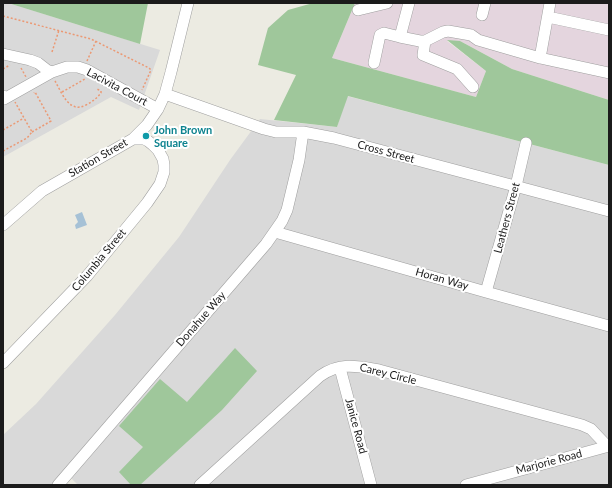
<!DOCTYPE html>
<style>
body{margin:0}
#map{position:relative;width:612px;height:488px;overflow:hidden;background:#ecebe2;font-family:Lato,sans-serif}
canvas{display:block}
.frame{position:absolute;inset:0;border:4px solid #1b1b1b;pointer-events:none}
</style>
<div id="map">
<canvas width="612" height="488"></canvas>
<div class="frame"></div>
</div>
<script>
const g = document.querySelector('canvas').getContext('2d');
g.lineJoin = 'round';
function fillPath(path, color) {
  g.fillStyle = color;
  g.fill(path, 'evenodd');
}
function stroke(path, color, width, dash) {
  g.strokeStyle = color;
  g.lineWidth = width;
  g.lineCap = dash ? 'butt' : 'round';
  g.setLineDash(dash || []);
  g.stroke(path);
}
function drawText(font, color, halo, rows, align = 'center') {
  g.font = font + ' Lato,sans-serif';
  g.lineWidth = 4;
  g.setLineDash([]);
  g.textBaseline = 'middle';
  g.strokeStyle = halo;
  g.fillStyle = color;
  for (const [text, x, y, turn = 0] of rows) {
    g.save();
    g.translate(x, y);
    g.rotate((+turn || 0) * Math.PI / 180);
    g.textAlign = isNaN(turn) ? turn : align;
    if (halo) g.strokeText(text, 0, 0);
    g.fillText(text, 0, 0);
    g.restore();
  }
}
const residential = new Path2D(`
 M3,3H8L160,50L139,110L111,97L3,157Z
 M347,96L609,165V485H78L64,471L51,485H3V435L36,404L115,315L179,237L230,160L260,119L337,127Z`);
const industrial = new Path2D(`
 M355,3H609V100L512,69L460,41H447L486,71L476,97L332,58Z`);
const forest = new Path2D(`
 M8,3H148L140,44Z
 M313,3H355L332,58L476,97L486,71L447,40L460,41L512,69L609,100V165L348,96L337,127L274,120L296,75L258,65L268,28L288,10Z
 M235,348L257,371L222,410L140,485H131L119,472L143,447L119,426L160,379L187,402Z`);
const water = new Path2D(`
 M82,212L87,225L76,229L75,225L78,222L75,215Z`);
const path = new Path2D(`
 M3,16L91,39L149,68L151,70L142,90
 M52,52L59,30
 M87,61L96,41
 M21,68L26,77
 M3,69L10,65
 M55,81C62,93 69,114 86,105C92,102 97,98 101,93V91L97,89
 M62,92L85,79
 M3,130L24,118
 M32,132L51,121L35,92L34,93
 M3,151L27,138L32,132L15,102`);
const minor = new Path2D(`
 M409,3L400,37L420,41H425L443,32L448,31L471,35L478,40L540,58L609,73
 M358,10L387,3
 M482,15L485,3
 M548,17L609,30
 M425,41L423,55L457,69L473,87
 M3,54L30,60L38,63L47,70L52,72L67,67H78L87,70L158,109
 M540,58L550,3
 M374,63L380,35L384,33L400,37
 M165,94L264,129L276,132H303L334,138L609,211
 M3,96L4,99L52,72
 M3,225L42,191L133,139L147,125L158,109L165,94L171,72L188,3
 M275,232L486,292L609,326
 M486,292L516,186L526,143
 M3,363L87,276L147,203L160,184L164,172V165L163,159L158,150L153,145L148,141L144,139H133
 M340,368L371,485
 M58,485L266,244L282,221L287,210L299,160L303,132
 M200,485L320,376C340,362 357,366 379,370L582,425L591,429L607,446
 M466,485L609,446`);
const markers = [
 [146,136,4,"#0f9aa8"]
];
const streetNames = [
 ["Lacivita Court",117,87,28],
 ["Cross Street",386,152,15],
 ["Station Street",98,158,-30],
 ["Leathers Street",507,218,-75],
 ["Columbia Street",99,260,-50],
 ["Horan Way",442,279,16],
 ["Donahue Way",201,319,-49],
 ["Carey Circle",388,374,14],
 ["Janice Road",356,426,75],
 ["Marjorie Road",549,462,-15]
];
const cultureNames = [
 ["John Brown",154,130],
 ["Square",154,143]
];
fillPath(residential, '#d9d9d9');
fillPath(industrial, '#e4d5de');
fillPath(forest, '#9fc79b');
fillPath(water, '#a6c1d6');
stroke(minor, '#9f9f9f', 12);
stroke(path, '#eb9974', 1.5, [2, 2]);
stroke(minor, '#fff', 11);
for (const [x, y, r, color] of markers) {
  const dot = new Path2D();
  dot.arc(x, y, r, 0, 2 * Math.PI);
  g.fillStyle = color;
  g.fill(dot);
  stroke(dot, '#fff', 1.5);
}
drawText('11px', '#1b1b1b', '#fff', streetNames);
drawText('bold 11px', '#0d838f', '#fff', cultureNames, 'left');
</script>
